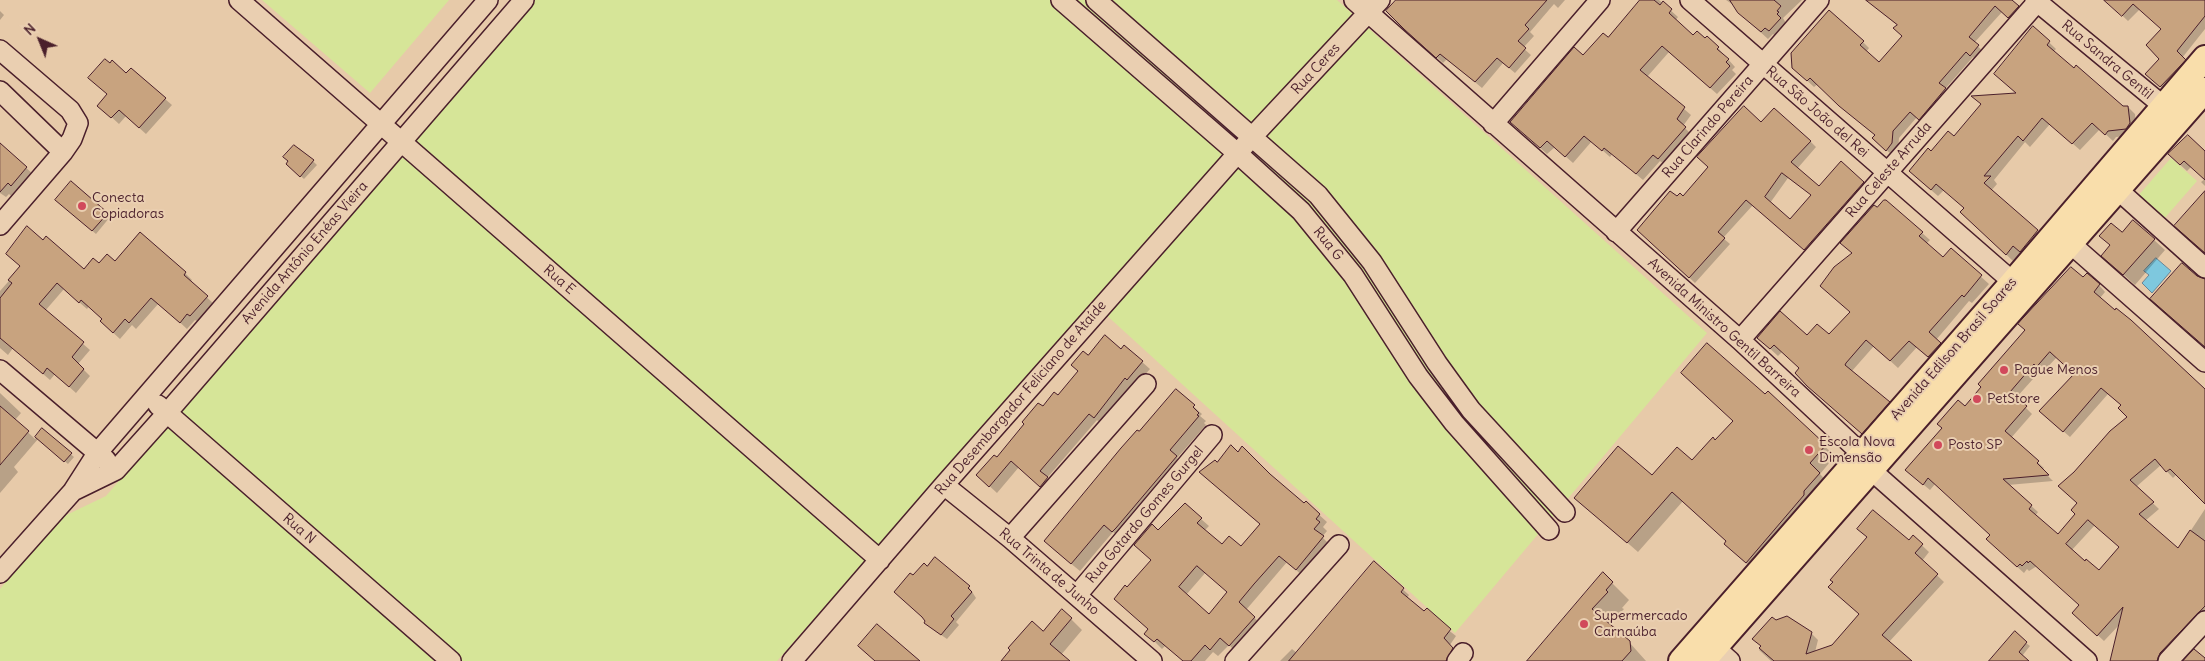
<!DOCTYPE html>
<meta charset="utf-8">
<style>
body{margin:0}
#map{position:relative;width:2205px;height:661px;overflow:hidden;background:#e7caa9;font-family:Delius,sans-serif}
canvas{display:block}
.north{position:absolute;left:15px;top:15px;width:50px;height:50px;-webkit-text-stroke:4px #eacfb1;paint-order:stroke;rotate:316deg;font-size:14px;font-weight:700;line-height:20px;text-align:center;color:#4a1f2b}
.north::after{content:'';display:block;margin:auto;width:18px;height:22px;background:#4a1f2b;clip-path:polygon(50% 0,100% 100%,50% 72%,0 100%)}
</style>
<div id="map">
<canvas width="2205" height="661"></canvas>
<div class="north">N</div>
</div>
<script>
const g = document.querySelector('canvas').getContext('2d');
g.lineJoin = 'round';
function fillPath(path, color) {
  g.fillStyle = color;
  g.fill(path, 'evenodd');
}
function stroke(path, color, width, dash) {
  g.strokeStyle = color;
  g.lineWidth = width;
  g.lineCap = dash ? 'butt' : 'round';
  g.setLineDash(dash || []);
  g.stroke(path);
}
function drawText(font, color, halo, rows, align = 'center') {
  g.font = font + ' Delius,sans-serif';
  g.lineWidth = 4;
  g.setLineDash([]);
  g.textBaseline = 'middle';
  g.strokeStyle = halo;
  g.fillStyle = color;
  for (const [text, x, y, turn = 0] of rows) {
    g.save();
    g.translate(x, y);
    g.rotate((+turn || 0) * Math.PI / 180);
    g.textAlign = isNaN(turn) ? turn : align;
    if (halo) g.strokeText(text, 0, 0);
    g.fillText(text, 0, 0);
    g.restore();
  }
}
const green = new Path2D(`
 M262,0H449L370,93Z
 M530,0H1337L1707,333L1455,633L1092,302L777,661H0V589L60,518L106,496Z
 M2171,158L2197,181L2163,220L2137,197Z`);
const water = new Path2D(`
 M2156,258L2171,271L2152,293L2142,283L2149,275L2144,271Z`);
const shadow = new Path2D(`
 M1398,0H1565L1558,8L1554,4L1530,32L1534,36L1523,48L1531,55L1515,73L1503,63L1482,88L1447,59L1443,63L1388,11Z
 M1641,0H1659L1678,17L1675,21L1693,37L1718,48L1735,67L1732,70L1736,74L1717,94L1669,52L1647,77L1691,115L1683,126L1692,135L1665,165L1660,161L1643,180L1612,154L1610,157L1592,141L1573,163L1555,147L1547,154L1518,128L1583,57L1608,39Z
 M1726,0H1802L1783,18L1787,25L1776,37L1773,34L1768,39L1747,20L1735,6Z
 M1866,0H2010L2024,13L2015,23L2002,12L1974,43L1984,52L1977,61L1973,57L1945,89L1951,95L1926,125L1917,117L1899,138L1898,150L1893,156L1880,144L1876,135L1818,84L1814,87L1800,74L1863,42L1869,48L1866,52L1879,64L1903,36L1898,25Z
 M2106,0H2205V29L2182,58L2190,66L2166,91L2153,80L2160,58L2162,29L2140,9L2128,21Z
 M0,11L4,15L0,20Z
 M2033,27L2056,49L2053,52L2123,107H2128L2135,114L2136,133L2131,136L2116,137L2113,141L2100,129L2080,150L2050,124L2030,147L2025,142L1994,180L1997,184L1991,191L2044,238L2027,258L2021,252L2013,261L1969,219L1965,208L1944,190L1938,196L1917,178L1931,152L2018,94Z
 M126,75L165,99L172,105L146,134L126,116L119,124L106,112Z
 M1762,124L1810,141L1816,147L1797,169L1819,188L1864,182L1869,188L1811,255L1753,205L1723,238L1730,244L1695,283L1645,236L1677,198H1683ZM1788,178L1812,195L1790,221L1770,203Z
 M2,146L34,175L19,192L16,190L11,196L9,194L6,197L0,193Z
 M299,148L317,165L304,179L287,164Z
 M2205,151V186L2201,182L2205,179L2191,167L2187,171L2176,161Z
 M1886,201L1930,240L1926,244L1944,259L1951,250L1989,284L1972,303L1969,301L1936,340L1947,351L1935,364L1917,347L1898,368L1874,346L1852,371V373L1896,410L1870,440L1816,393L1801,368L1782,352L1778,356L1766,345L1807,337L1829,336L1851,312L1853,253L1877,209Z
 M60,203L107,214L110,217L96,234Z
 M2122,234L2154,240L2165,250L2135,285L2114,266L2111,246L2101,236Z
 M44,241L84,271L99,265L115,263L185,273L192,280L190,282L214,304L198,322L195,320L187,329L159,303L136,329L132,325L120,339L108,328L104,319L89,306L87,309L64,289L45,311L90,350L78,364L90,376L76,393L55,374L50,380L13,348L8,355L0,348V291Z
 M2083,279L2099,285L2105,292L2100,298L2205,391V504L2177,474L2173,478L2161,465L2136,487L2159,509L2145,521L2178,550L2205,509V619L2167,661H2113L2121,623L2104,641L2074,613L2080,605L2037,566L2029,571L2027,569L2024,573L1994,546L1991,536L1935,484L1930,490L1913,476L1965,408ZM2057,357L2076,374L2047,417L2070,437L2108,394L2122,405L2128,417L2075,473L2079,503L2076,514L2058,536L2035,516L2038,512L2008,485L2053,481L2042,470L2044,468L2011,438L2032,414L2016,398L2041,370L2043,372ZM2095,525L2120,547L2099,571L2071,551Z
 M1124,346L1150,369L1101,424L1097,420L1047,478L1055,485L1048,493L1019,467L997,493L985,482L997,459L1043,408L1058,397L1080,372L1088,357L1121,350Z
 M1176,391L1202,414L1200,416L1206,421L1204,423L1206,425L1177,458L1184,465L1120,538L1113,532L1080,571L1053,549L1139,433Z
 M0,393L21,413L15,420L35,439L42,430L74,457L68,464L38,439L14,467L18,472L0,493Z
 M1768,393L1835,456L1820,474L1829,484L1756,572L1736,554L1728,541L1683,501L1638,552L1576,498L1652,477L1692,462Z
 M1200,472L1270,476L1304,505L1306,503L1327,522L1323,527L1327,531L1322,537L1330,545L1304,577L1287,562L1246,610L1262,625L1237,653L1229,645L1218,656L1213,652L1205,661H1184L1166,645L1162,649L1154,641L1128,589L1152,561L1158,531L1201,519L1209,526L1204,531L1222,546L1242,548L1261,525ZM1206,572L1229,592L1209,616L1186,595Z
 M1913,537L1929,552L1922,561L1944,582L1889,642L1911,661H1771L1759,650L1776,621L1811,633L1818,640L1815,652L1833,646L1860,615Z
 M1374,563L1409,595L1407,598L1456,636L1439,661H1280L1292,649L1297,653Z
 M927,567L969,587L976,598L956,622L959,625L947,639L931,628L913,577Z
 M1612,583L1629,600L1622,608L1624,609L1609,625L1629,642L1646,661H1529Z
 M1071,619L1082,630L1061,655L1068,661H1010L1043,633Z
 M2026,643L2030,646L2022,656L2028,661H1991Z`);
const building = new Path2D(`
 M1396,0H1547L1525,25L1529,29L1518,41L1526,48L1509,68L1497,58L1475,82L1440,54L1436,58L1404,29L1386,11Z
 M1640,0H1654L1660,5L1663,1L1672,9L1669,13L1693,35L1697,31L1705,38L1707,36L1719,47L1717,49L1729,59L1726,62L1730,66L1710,88L1662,46L1640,70L1685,107L1677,119L1686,127L1658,159L1653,155L1636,174L1604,148L1602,151L1584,136L1565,157L1547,141L1540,148L1510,122L1574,47L1583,55L1603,33L1608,37Z
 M1730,0H1774L1781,6L1777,11L1779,12L1777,14L1781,18L1769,31L1765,28L1761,32L1738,13Z
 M1866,0H2012L2019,6L2008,18L1995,6L1969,37L1979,45L1970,56L1966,52L1939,83L1946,88L1919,120L1910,112L1893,131L1892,143L1886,151L1872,138L1875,135L1839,106L1810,78L1807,81L1792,68L1791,53L1829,10L1864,41L1860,45L1879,62L1902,36L1893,28L1897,25Z
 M2104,0H2205V16L2177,51L2186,60L2160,87L2145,74L2159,59L2146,45L2161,29L2133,4L2122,16Z
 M2033,26L2050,41L2047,45L2074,68L2076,65L2123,106H2128L2130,123L2126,129L2108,131L2105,135L2092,123L2072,144L2042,118L2023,141L2018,136L1984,176H1991L1984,183L2038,230L2020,252L2013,246L2006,255L1960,212L1964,208L1936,184L1931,190L1909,171L1928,148L1931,151L1948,131L1954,136L1981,104L1971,96L2016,93L1994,74Z
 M105,59L110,63L112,60L126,73L131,68L166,98L139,128L119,110L111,118L97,106L107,94L88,78Z
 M1744,106L1761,122L1774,108L1811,141L1791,162L1819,186L1841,161L1864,182L1804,250L1746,200L1718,232L1725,238L1689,278L1637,230L1670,191L1677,196L1680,193L1683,196L1708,167L1697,157ZM1782,173L1811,195L1790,219L1765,197Z
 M2188,135L2205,151V180L2184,161L2180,165L2168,154Z
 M0,143L27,167L11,186L8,183L0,192Z
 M294,145L314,160L300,177L286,164L288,161L283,157Z
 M71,181L108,213L92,231L55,200Z
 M2205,191V253L2174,226Z
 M1884,200H1886L1923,232L1919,236L1943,257L1951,248L1982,275L1964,297L1962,295L1929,332L1941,343L1928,357L1909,341L1890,361L1866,340L1846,363L1845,365L1890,402L1862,434L1807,386L1795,373L1799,368L1774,345L1770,349L1757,338L1780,311L1807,335L1817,324L1829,334L1850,312L1820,286L1834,267L1852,253L1840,243L1874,205L1877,207Z
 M2133,220L2155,239L2123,275L2101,256L2110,245L2099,236L2111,223L2122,232Z
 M27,226L43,240L46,236L84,269L93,258L99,263L107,254L115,261L140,232L186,272L184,275L208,296L190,316L187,314L180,323L151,298L129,323L125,319L113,333L100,321L102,319L81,300L79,303L57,283L39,304L84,342L72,357L84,369L69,387L47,368L43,374L0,338V298L12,283L8,280L20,266L6,254Z
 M2182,263L2197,276L2205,279V347L2150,299Z
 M2071,267L2083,277L2087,273L2100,284L2094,292L2115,310L2116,308L2131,320L2205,389V504L2170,469L2166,472L2155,459L2130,480L2154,502L2139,514L2178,548L2190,530L2205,541V606L2160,653L2157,661H2110L2123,607L2097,636L2072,613L2079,605L2030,561L2028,563L2027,561L2022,566L2020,564L2017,567L1986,539L1990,535L1928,478L1923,485L1905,470L1942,428L1937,424L1958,400L1965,406L1981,387L1978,384L2025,330L2018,324ZM2050,352L2074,374L2039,411L2063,432L2101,388L2121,405L2118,408L2127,417L2110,431L2074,472L2058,486L2077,503L2071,510L2075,514L2058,534L2029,509L2032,505L2003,479L2049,475L2037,463L2039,461L2005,431L2027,406L2010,392L2034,364L2036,367ZM2088,520L2119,547L2099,570L2086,559L2085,561L2066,544Z
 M1105,335L1121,349L1124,345L1143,361L1127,380L1125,378L1094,418L1089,414L1040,471L1048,477L1040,487L1011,461L989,487L976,475L994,455L997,457L1024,424L1022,422L1038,403L1043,406L1054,392L1058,395L1078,371L1071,365L1083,351L1088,355Z
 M1707,343L1765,394L1768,391L1826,445L1810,463L1820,473L1804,491V495L1746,563L1724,544L1726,541L1672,492L1627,543L1574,498L1618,446L1652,475L1677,447L1692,460L1713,437L1715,440L1733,421L1681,373Z
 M1176,389L1195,405L1193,407L1199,413L1197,415L1199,416L1170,450L1177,456L1116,528L1112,532L1104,525L1071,564L1044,541L1121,448L1137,430L1139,431Z
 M0,406L29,431L0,465Z
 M42,428L72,453L64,462L35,437Z
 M1231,445L1238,452L1242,446L1270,474L1304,503L1306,501L1320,514L1316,519L1320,522L1314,529L1324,536L1296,570L1279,556L1254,584L1239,602L1255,617L1229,646L1220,638L1210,650L1205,645L1191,661H1183L1157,639L1154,642L1144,634L1148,629L1114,599L1125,585L1127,587L1151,560L1134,545L1152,524L1158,530L1185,503L1202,518L1197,523L1222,544L1229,536L1241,546L1260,524L1199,472L1215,460L1217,462ZM1197,566L1227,592L1209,614L1179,587Z
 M1873,510L1909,540L1913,535L1923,544L1915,553L1938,574L1882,635L1912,661H1774L1759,648L1761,646L1752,639L1772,617L1776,620L1787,616L1812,632L1806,654L1832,645L1859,614L1828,587L1833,582L1830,580L1867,537L1857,529Z
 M935,557L970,586L968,588L972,592L951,616L954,619L941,635L924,623L925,621L922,617L894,592L910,573L913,575L924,563L927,566Z
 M1374,561L1404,588L1401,592L1424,611L1427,608L1451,629L1444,638L1453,648L1446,661H1289Z
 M1603,572L1613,582L1606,590L1608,592L1592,609L1630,641L1631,651L1622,661H1527Z
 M1062,609L1072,618L1050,644L1070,661H1001L1010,650L1008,648L1032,621L1043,631Z
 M877,624L906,649L920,661H875L858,646Z
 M2015,631L2027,642L2019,652L2029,661H1989Z
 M2194,649L2205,658V661H2183Z`);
const minor = new Path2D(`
 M239,0L880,560
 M1061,0L1237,153L1301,211L1353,275L1418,376L1454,423L1549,530
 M1096,0L1318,195L1372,262L1437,363L1471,410L1565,512
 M1354,0L1740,340L1862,454L1871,470L2087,661
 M1690,0L2013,282
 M2035,0L2173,114
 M0,50L70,110L78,123L72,139L63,152L0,225
 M0,91L63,152
 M1493,124L1600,0
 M2118,190L2205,268
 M1616,232L1819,0
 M2071,244L2205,362
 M1740,340L2039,0
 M0,370L106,460
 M158,405L451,661
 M944,485L1010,538L1152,661
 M73,491L116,470L167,413L524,0
 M1010,538L1146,384
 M0,573L73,491L98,452L488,0
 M1077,595L1212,435
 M1705,639L1730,661
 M792,661L944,485L1252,137L1380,0
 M1235,661L1339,545
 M1457,661L1463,653
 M2168,661L2205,621`);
const major = new Path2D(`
 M1681,661L2013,282L2205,58
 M1703,661L2205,90`);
const markers = [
 [82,206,5,"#d1495b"],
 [2004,370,5,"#d1495b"],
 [1977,399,5,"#d1495b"],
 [1938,445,5,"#d1495b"],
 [1809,450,5,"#d1495b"],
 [1584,624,5,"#d1495b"]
];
const streetNames = [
 ["Rua Sandra Gentil",2107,60,40],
 ["Rua Ceres",1316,69,-47],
 ["Rua São João del Rei",1817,112,41],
 ["Rua Clarindo Pereira",1708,127,-49],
 ["Rua Celeste Arruda",1889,170,-49],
 ["Rua G",1328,244,51],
 ["Avenida Antônio Enéas Vieira",305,253,-49],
 ["Rua E",559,280,41],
 ["Avenida Ministro Gentil Barreira",1724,328,42],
 ["Avenida Edilson Brasil Soares",1954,349,-49],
 ["Rua Desembargador Feliciano de Ataíde",1021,398,-49],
 ["Rua Gotardo Gomes Gurgel",1145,515,-50],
 ["Rua N",299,529,41],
 ["Rua Trinta de Junho",1049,572,40]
];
const poiNames = [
 ["Conecta",92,198],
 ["Copiadoras",92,214],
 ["Pague Menos",2014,370],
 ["PetStore",1987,399],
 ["Escola Nova",1819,442],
 ["Dimensão",1819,458],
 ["Posto SP",1948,445],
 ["Supermercado",1594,616],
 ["Carnaúba",1594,632]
];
fillPath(green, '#d6e598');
fillPath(water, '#7ec8de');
stroke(water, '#698496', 1);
fillPath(shadow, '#0003');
fillPath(building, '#c8a37f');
stroke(building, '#4a1f2b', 1);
stroke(minor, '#4a1f2b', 22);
stroke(major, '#4a1f2b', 28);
stroke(minor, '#eacfb1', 19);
stroke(major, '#f9deab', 24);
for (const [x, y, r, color] of markers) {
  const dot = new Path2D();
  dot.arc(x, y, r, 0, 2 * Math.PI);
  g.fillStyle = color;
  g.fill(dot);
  stroke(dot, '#eacfb1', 2);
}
drawText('14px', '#4a1f2b', '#eacfb1', streetNames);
drawText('14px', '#4a1f2b', '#eacfb1', poiNames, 'left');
</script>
